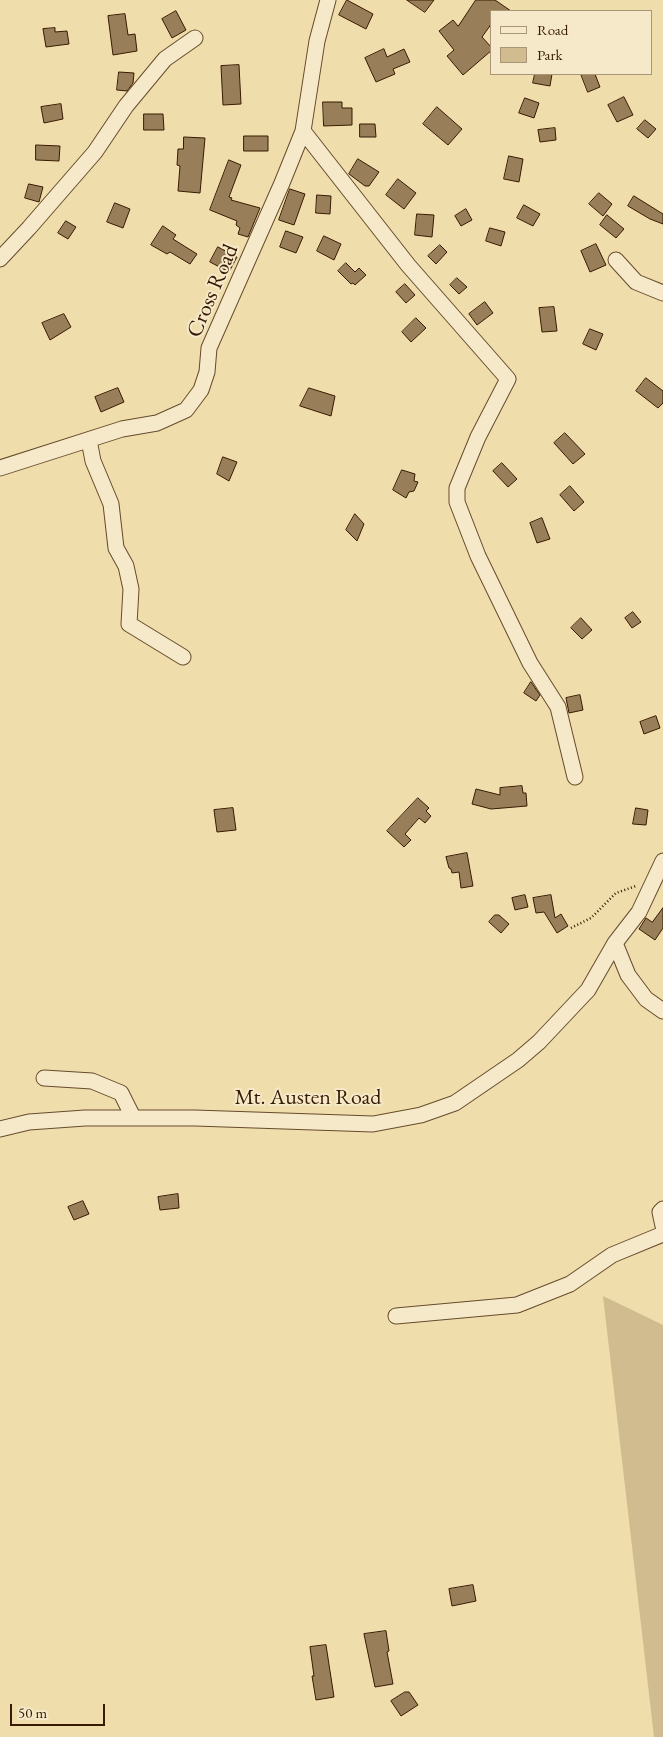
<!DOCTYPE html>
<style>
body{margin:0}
#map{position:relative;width:663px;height:1737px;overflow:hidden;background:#f0ddac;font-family:"EB Garamond",serif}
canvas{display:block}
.legend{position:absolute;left:490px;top:10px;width:162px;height:65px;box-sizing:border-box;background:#f5e9c9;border:1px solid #a99679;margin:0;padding:6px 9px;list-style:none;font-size:15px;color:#381a02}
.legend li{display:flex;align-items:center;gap:10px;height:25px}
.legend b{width:25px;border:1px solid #a99679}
.scale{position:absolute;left:10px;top:1704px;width:95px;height:22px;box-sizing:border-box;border:2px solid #381a02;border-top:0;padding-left:6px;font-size:15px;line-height:18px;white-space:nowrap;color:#381a02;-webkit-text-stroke:4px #f5e9c9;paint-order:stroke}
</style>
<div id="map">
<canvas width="663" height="1737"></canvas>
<ul class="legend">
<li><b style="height:6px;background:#f5e9c9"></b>Road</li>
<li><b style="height:14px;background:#d1bc8f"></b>Park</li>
</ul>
<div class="scale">50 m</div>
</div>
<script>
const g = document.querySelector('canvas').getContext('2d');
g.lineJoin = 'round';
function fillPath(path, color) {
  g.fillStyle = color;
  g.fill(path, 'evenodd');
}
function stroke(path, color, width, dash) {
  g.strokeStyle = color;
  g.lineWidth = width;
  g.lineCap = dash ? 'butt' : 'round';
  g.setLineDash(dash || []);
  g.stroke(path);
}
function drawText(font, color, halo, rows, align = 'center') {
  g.font = font + ' "EB Garamond",serif';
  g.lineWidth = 4;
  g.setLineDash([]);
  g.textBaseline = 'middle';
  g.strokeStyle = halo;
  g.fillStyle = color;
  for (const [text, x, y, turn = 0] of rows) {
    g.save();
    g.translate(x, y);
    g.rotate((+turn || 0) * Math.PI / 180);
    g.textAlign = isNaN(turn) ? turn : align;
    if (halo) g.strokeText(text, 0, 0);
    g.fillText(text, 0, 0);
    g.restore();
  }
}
const green = new Path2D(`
 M603,1296L663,1325V1737H654Z`);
const building = new Path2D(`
 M347,0L373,14L366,29L339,15Z
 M407,0H434L425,12Z
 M476,0H495L511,11H492V23L482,37L492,48V50L463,75L447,56L454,50L439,31L453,20L458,26Z
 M176,11L186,30L172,38L162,19Z
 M125,14L128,35L135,34L137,51L113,55L108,16Z
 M55,28V32L67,31L69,44L46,47L43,29Z
 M384,49L387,57L404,49L410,62L393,69L395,74L376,82L365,58Z
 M239,65L241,104L223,105L221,66Z
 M119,72L134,73L133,83L127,91L117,90Z
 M535,74H552L550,86L533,83Z
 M581,74H595L600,87L588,92Z
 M624,97L633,115L617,122L608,105Z
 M525,98L539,103L534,118L519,113Z
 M323,102H342V108H352V125L324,126Z
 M61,104L63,119L44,123L41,107Z
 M437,107L462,129L448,145L423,124Z
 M144,114H163L164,130H144Z
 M645,120L656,129L648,138L637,129Z
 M360,124H375L376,137H360Z
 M555,128L556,140L540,142L538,130Z
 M244,136H268V151H244Z
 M184,137L205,138L200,193L178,191L180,166L177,165L178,149H183Z
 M36,145L60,146L59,161L36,160Z
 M509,156L523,159L519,182L504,179Z
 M358,159L379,172L369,186H365L349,174Z
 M229,160L241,165L229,197L232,198L231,200L260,208L248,237L238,234L240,228L236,225L237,221L210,210Z
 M398,179L416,193L404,209L386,195Z
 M29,184L43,187L39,202L25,198Z
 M290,189L305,194L294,225L279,220Z
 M599,193L612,204L603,216L589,204Z
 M317,195L331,196L330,214L316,213Z
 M634,196L663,214V224L650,219L628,206Z
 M115,203L130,209L123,228L107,222Z
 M524,205L540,214L533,226L517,218Z
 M466,209L472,220L461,226L455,216Z
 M417,214L434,215L432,237L415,235Z
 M607,215L624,229L616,238L600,225Z
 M66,221L76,227L68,239L58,233Z
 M163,226L176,235L173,239L197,254L190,264L170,252L167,254L151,245Z
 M490,228L505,232L501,246L486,241Z
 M286,231L303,237L296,253L280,247Z
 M324,236L341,244L334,260L317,251Z
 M596,244L606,265L590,272L581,251Z
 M440,245L447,252L436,264L428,256Z
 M218,247L237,257L229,272L210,262Z
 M346,263L355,272L359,268L366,275L355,285L353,283L351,284L338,271Z
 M457,278L467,287L459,294L450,285Z
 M405,284L415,295L406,303L396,292Z
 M485,302L493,313L477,325L469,314Z
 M554,307L557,331L542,332L539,308Z
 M64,314L71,327L50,340L42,323Z
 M416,318L426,328L411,342L402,332Z
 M590,329L603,334L596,350L583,344Z
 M646,378L663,391V403L658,408L636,391Z
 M118,388L124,402L101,412L95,397Z
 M309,388L335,396L331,416L300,406Z
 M565,433L585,454L573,464L554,443Z
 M223,457L237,462L229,481L217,474Z
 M502,463L517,479L508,487L493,471Z
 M402,470L415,474L414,481L418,482L414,491L409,492L406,498L393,490Z
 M570,486L584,502L574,511L560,495Z
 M355,514L364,524L357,541L346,530Z
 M542,518L550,539L537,543L530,523Z
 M633,612L641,622L632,628L625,618Z
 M581,618L592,630L582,639L571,628Z
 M531,682L540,695L536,701L524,693Z
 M580,695L583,710L569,713L566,698Z
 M656,716L660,728L644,734L640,722Z
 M522,786L523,793H526L527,806L491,809L472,804L476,789L500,795V788Z
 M418,798L429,808L426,811L431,816L425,823L419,818L405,834L411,840L404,847L387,831Z
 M233,808L236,830L217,832L214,810Z
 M636,808L648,810L646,825L633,824Z
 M467,853L473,886L461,888L459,872L452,873L451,869L449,868L446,857Z
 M525,895L528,907L515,910L512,898Z
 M551,895L555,918L561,914L568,926L557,933L544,912L536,913L533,898Z
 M663,908V928L655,940L639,929L646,918L652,922Z
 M495,915H499L509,924L501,933L489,922Z
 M178,1194L179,1208L160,1210L158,1197Z
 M83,1201L89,1214L74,1220L68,1207Z
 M473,1585L476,1601L452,1606L449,1589Z
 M386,1631L389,1651L387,1652L393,1684L375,1687L364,1634Z
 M326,1645L334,1697L316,1700L312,1676H314L310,1647Z
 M405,1692H409L418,1705L401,1716L391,1701Z`);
const path = new Path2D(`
 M571,928L591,918L616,893L636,886`);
const minor = new Path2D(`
 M303,131L408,265L508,379L478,437L457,488V502L478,556L530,663L558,707L575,777
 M0,259L29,228L95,152L126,106L165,59L195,38
 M616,260L636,282L663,293
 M89,440L93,461L111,504L116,548L126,566L131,589L129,624L183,657
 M0,468L122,429L157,423L186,410L201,390L207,372L209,348L282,183L303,131L317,41L328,0
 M615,943L628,975L646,999L663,1011
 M44,1078L92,1081L121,1093L133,1117
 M0,1129L29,1122L85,1118H195L373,1124L421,1115L455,1103L518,1060L539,1042L588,990L615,943L639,912L663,861
 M663,1209L660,1212L663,1226
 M396,1316L517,1305L570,1284L612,1255L663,1234`);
const streetNames = [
 ["Cross Road",213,291,-67],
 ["Mt. Austen Road",308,1098]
];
fillPath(green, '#d1bc8f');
fillPath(building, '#987f5a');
stroke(building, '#381a02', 1);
stroke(minor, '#664b2c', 17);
stroke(path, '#381a02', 2.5, [1, 2.5]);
stroke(minor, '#f5e9c9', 15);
drawText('22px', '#381a02', '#f5e9c9', streetNames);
</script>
